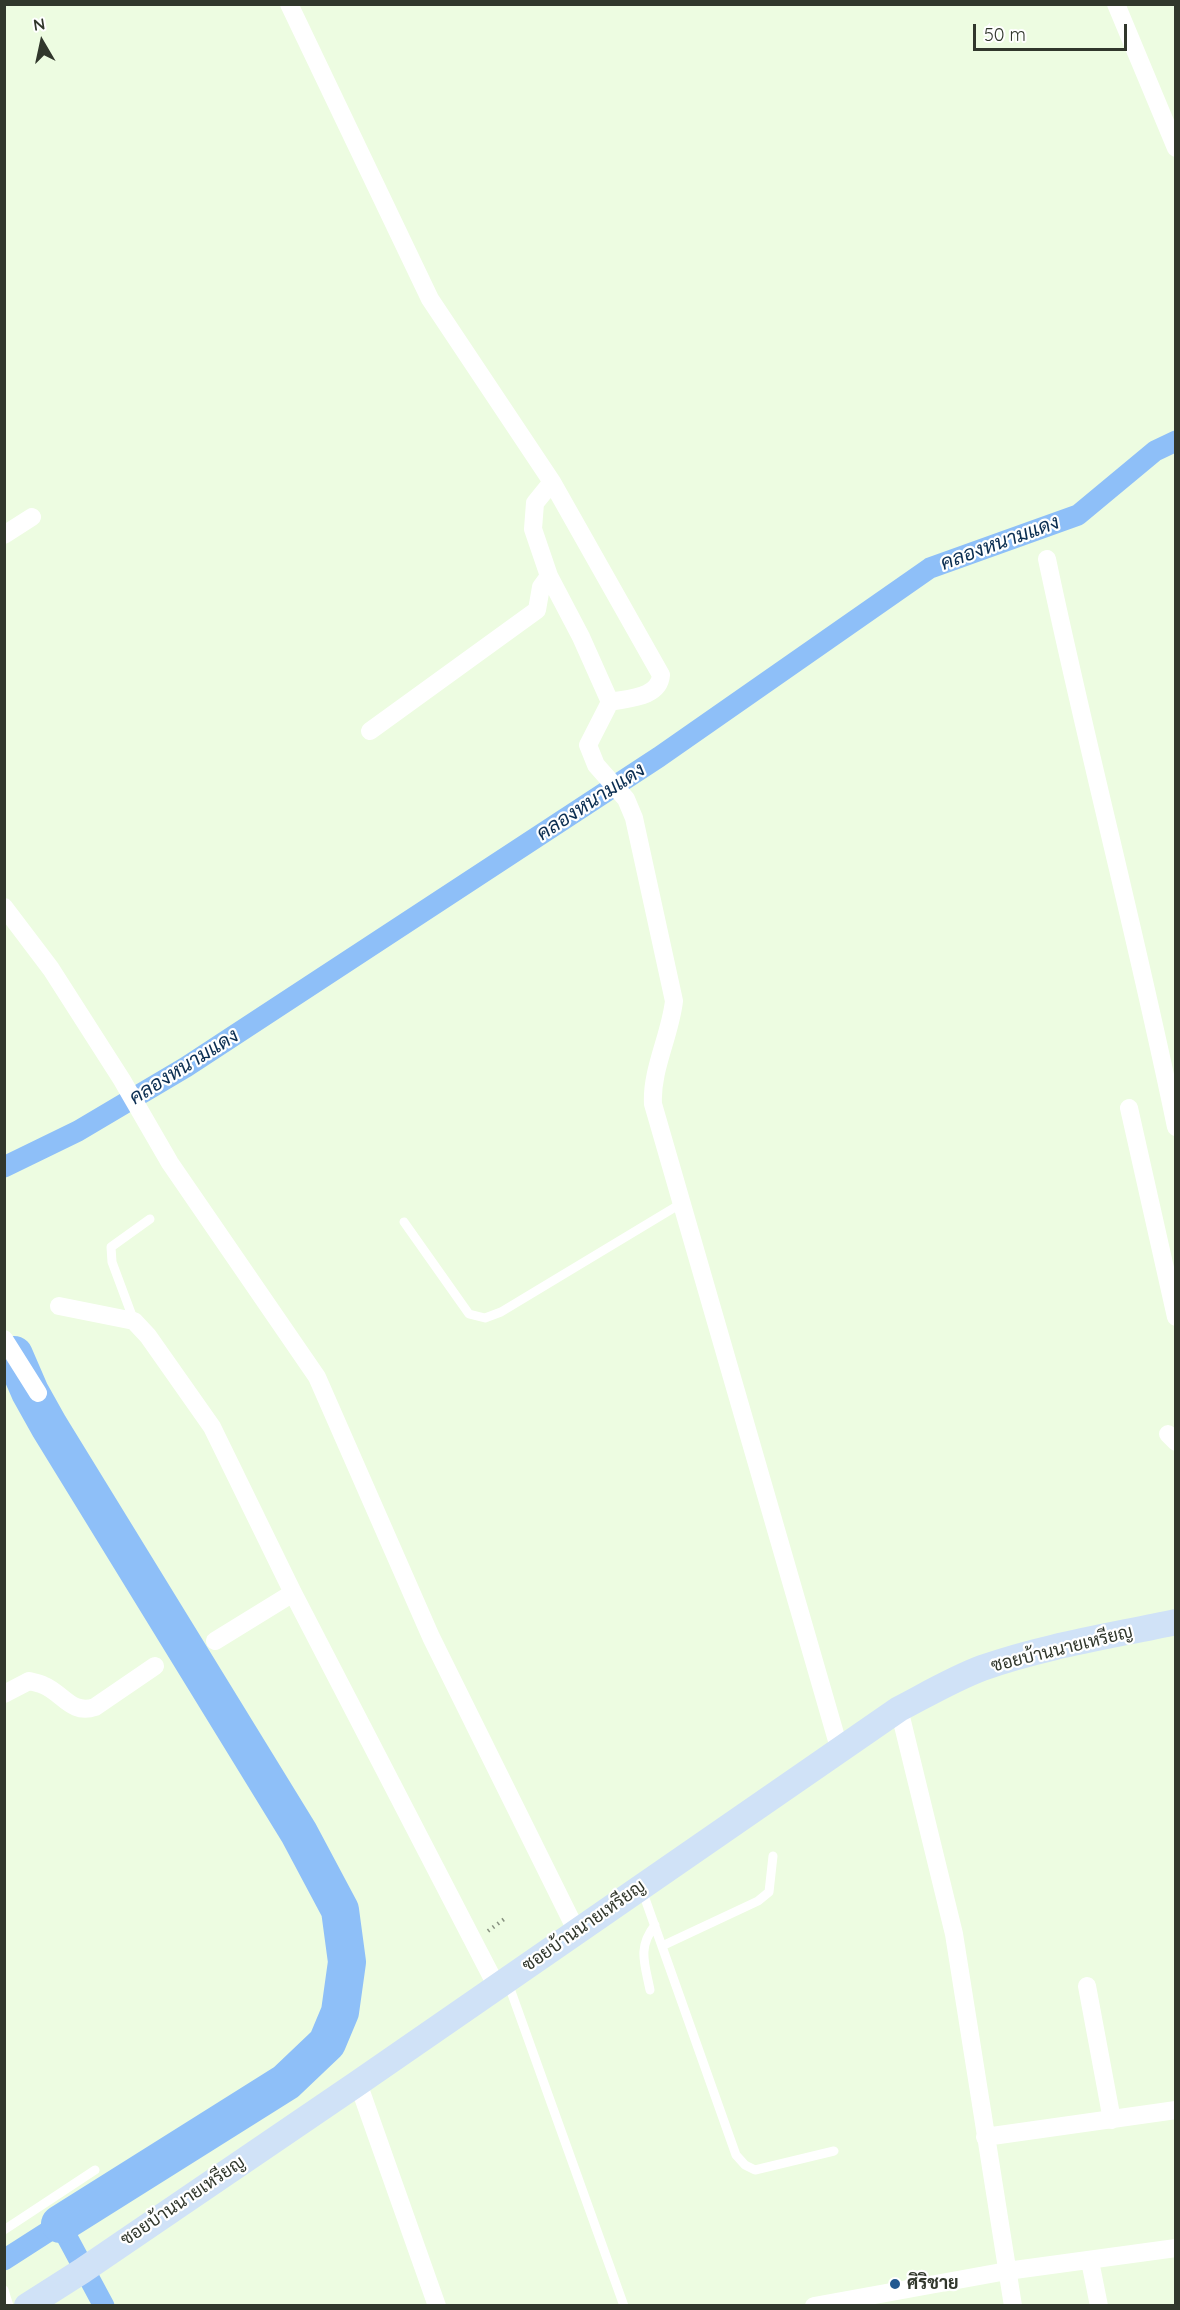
<!DOCTYPE html>
<meta charset="utf-8">
<style>
body{margin:0}
#map{position:relative;width:1180px;height:2310px;overflow:hidden;background:#edfce1;font-family:Quicksand,sans-serif}
canvas{display:block}
.frame{position:absolute;inset:0;border:6px solid #31372c;pointer-events:none}
.north{position:absolute;left:12px;top:12px;width:60px;height:60px;-webkit-text-stroke:4px #fff;paint-order:stroke;rotate:351deg;font-size:16px;font-weight:700;line-height:24px;text-align:center;color:#31372c}
.north::after{content:'';display:block;margin:auto;width:21px;height:27px;background:#31372c;clip-path:polygon(50% 0,100% 100%,50% 72%,0 100%)}
.scale{position:absolute;left:973px;top:24px;width:154px;height:27px;box-sizing:border-box;border:3px solid #31372c;border-top:0;padding-left:8px;font-size:18px;line-height:21px;white-space:nowrap;color:#31372c;-webkit-text-stroke:4px #fff;paint-order:stroke}
</style>
<div id="map">
<canvas width="1180" height="2310"></canvas>
<div class="frame"></div>
<div class="north">N</div>
<div class="scale">50 m</div>
</div>
<script>
const g = document.querySelector('canvas').getContext('2d');
g.lineJoin = 'round';
function stroke(path, color, width, dash) {
  g.strokeStyle = color;
  g.lineWidth = width;
  g.lineCap = dash ? 'butt' : 'round';
  g.setLineDash(dash || []);
  g.stroke(path);
}
function drawText(font, color, halo, rows, align = 'center') {
  g.font = font + ' Quicksand,Sarabun,sans-serif';
  g.lineWidth = 4.5;
  g.setLineDash([]);
  g.textBaseline = 'middle';
  g.strokeStyle = halo;
  g.fillStyle = color;
  for (const [text, x, y, turn = 0] of rows) {
    g.save();
    g.translate(x, y);
    g.rotate((+turn || 0) * Math.PI / 180);
    g.textAlign = isNaN(turn) ? turn : align;
    if (halo) g.strokeText(text, 0, 0);
    g.fillText(text, 0, 0);
    g.restore();
  }
}
const canal = new Path2D(`
 M4,1167L78,1131L186,1067L659,757L930,568L1078,515L1155,451L1176,441
 M4,2260L60,2224L104,2306`);
const river = new Path2D(`
 M14,1355L30,1392L49,1426L299,1833L340,1910L347,1962L340,2012L327,2043L286,2082L60,2224`);
const path = new Path2D(`
 M488,1931L507,1917`);
const lane = new Path2D(`
 M404,1222L469,1314L485,1318L501,1312L682,1203
 M134,1321L112,1262L111,1247L150,1219
 M642,1890L736,2155L745,2165L755,2170L834,2151
 M662,1946L758,1901L769,1892L773,1856
 M508,1983L624,2306
 M650,1990C645,1964 637,1948 655,1925
 M4,2230L95,2170
 M4,2290L9,2306`);
const street = new Path2D(`
 M289,4L430,299L552,482L661,675C659,698 628,698 610,702
 M1116,4L1176,148
 M552,482L535,503L533,529L549,576L581,637L610,702L588,745L596,765L626,799L634,818L674,1001C670,1036 651,1070 653,1104L840,1751
 M4,535L32,517
 M1047,559C1087,749 1137,937 1176,1127
 M370,731L537,610L541,587L549,576
 M4,907L51,969L122,1080L170,1163L317,1377L431,1637L577,1932
 M1129,1108L1176,1317
 M59,1306L134,1321L148,1336L212,1427L293,1593L497,1987
 M4,1339L38,1393
 M1168,1434L1176,1442
 M215,1641L293,1593
 M4,1694L29,1681C33,1682 39,1683 43,1685C63,1693 71,1715 95,1707L155,1666
 M899,1709L954,1934L1013,2306
 M1087,1986L1112,2120
 M358,2083L437,2306
 M985,2137L1176,2110
 M1090,2261L1099,2306
 M814,2306L1007,2271L1176,2248`);
const secondary = new Path2D(`
 M27,2306L82,2271L358,2083L899,1709C926,1695 953,1679 982,1668C1044,1646 1111,1636 1176,1622`);
const markers = [
 [895,2284,6,"#225890"]
];
const streetNames = [
 ["ซอยบ้านนายเหรียญ",1062,1649,-14],
 ["ซอยบ้านนายเหรียญ",584,1926,-35],
 ["ซอยบ้านนายเหรียญ",183,2201,-34]
];
const poiNames = [
 ["ศิริชาย",907,2284]
];
const waterNames = [
 ["คลองหนามแดง",1000,543,-20],
 ["คลองหนามแดง",591,802,-33],
 ["คลองหนามแดง",184,1067,-32]
];
stroke(canal, '#8ebff8', 21);
stroke(river, '#8ebff8', 38);
stroke(path, '#87917f', 4, [1.5, 4.5]);
stroke(lane, '#fff', 9);
stroke(street, '#fff', 18);
stroke(secondary, '#d0e2f7', 26);
for (const [x, y, r, color] of markers) {
  const dot = new Path2D();
  dot.arc(x, y, r, 0, 2 * Math.PI);
  g.fillStyle = color;
  g.fill(dot);
  stroke(dot, '#fff', 2);
}
drawText('18px', '#31372c', '#fff', streetNames);
drawText('bold 18px', '#31372c', '#fff', poiNames, 'left');
drawText('italic 20px', '#0a2d51', '#fff', waterNames);
</script>
